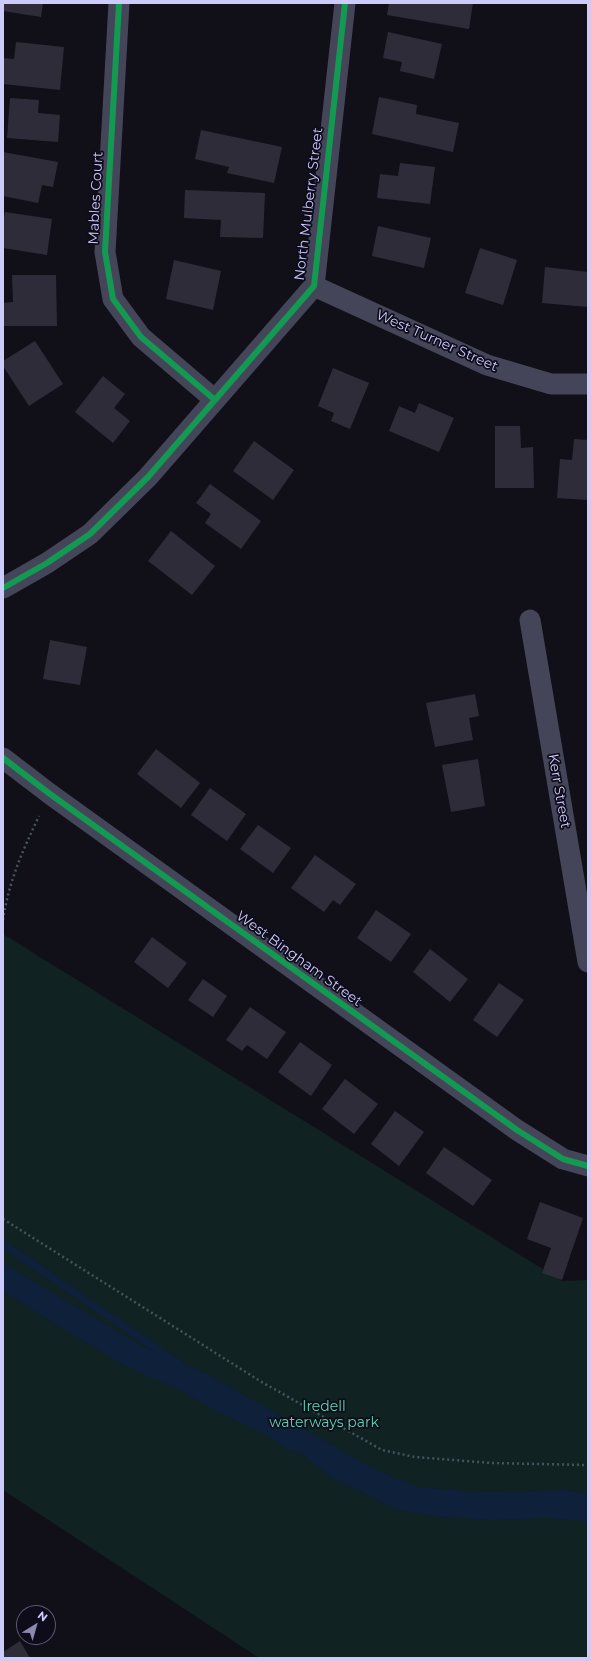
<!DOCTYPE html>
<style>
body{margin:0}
#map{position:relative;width:591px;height:1661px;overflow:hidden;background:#111018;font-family:Montserrat,sans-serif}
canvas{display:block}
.frame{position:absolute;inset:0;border:4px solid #cdcafc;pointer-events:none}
.north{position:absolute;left:16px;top:1605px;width:40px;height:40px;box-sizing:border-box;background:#0e0c1b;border:1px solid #5a5875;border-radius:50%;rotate:37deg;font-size:11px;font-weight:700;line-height:16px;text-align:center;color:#cdcafc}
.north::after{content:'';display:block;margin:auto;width:14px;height:18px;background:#8b89ac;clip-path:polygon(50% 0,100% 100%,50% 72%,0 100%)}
</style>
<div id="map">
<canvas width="591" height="1661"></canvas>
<div class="frame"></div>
<div class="north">N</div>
</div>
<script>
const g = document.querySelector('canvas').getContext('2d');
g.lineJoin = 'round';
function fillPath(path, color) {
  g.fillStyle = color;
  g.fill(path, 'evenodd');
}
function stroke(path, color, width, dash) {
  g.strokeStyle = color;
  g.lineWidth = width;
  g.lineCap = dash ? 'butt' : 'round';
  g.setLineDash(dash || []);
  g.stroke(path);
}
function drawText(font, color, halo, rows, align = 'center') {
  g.font = font + ' Montserrat,sans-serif';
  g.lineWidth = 3.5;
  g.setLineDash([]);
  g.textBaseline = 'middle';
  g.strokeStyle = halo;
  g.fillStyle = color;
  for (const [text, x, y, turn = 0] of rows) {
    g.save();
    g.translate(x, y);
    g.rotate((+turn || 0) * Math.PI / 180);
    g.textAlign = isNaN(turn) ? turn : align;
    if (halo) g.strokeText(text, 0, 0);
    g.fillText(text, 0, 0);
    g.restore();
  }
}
const green = new Path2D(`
 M3,934L562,1281L588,1280V1658H259L3,1490Z`);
const water = new Path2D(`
 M3,1263L140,1345L207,1374L373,1468L417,1487L479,1492L566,1490L588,1494V1521L544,1518L493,1520L443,1517L397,1510L332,1478L303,1455L288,1449L264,1434L216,1411L180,1390L127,1367L63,1329L3,1291Z`);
const stream = new Path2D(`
 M3,1244L179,1364`);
const building = new Path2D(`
 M3,3H43L41,17L3,11Z
 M389,3H473L469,29L387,15Z
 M388,32L442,44L434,79L400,71L402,62L383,58Z
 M16,42L64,47L60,90L3,84V58L14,59Z
 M379,97L417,105L416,114L459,123L453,152L372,134Z
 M10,98L39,100L38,113L60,115L58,142L7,138Z
 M201,130L282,147L274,183L227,173L229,167L195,159Z
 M3,152L58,162L53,187L42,185L38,203L3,196Z
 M400,163L435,167L430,204L377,198L380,174L398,176Z
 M185,190L265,193L263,238L220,237L221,220L184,218Z
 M5,212L52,219L47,255L3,248V223Z
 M378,226L431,238L424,268L372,256Z
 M480,248L517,260L503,305L465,293Z
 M174,260L221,271L213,310L166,299Z
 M545,267L588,272V307L542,303Z
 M12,275H56L57,326H3V303L13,302Z
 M35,341L63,384L29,406L3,366V361Z
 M333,368L369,383L350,429L331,421L334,413L318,406Z
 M103,376L125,394L114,408L130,421L113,443L75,412Z
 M419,403L454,418L439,452L389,431L399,406L415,413Z
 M495,426H520L521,448L533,447L534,488H495Z
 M574,439L588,440V500L557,498L560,459L572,460Z
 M254,441L294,470L273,500L233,471Z
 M210,484L261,521L241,549L205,523L211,514L196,503Z
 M171,531L215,566L192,595L148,561Z
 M50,640L87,647L80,685L43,679Z
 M475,694L479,716L469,718L473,740L435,747L426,703Z
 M156,749L200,783L181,808L137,774Z
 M478,759L485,806L451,812L442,765Z
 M210,788L246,814L227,841L191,815Z
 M258,825L291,848L273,873L240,849Z
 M315,855L356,884L340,905L333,900L324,912L291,888Z
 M376,910L411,934L391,962L357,938Z
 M152,937L187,963L168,988L134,962Z
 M430,949L468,979L450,1002L413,972Z
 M203,979L227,996L213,1017L188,1000Z
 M499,983L524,1000L497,1037L473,1020Z
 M250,1007L286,1032L267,1059L247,1045L242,1051L226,1040Z
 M300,1042L332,1065L311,1096L278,1072Z
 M345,1079L378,1104L354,1134L322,1109Z
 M395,1111L424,1132L399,1166L371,1144Z
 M444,1147L492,1180L473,1206L426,1173Z
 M540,1202L583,1218L562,1280L542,1273L551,1248L527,1239Z
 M20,1641L30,1658H3V1652Z`);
const path = new Path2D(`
 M3,920C9,881 22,852 39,816
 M3,1219L260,1381L382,1450L415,1457L491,1463L588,1465`);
const street = new Path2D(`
 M119,3L105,252L113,299L141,337L215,400
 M314,286L487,365L551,384H588
 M3,588L47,563L90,534L148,477L314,286L345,3
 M530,620L588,962
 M3,758L50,794L517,1130L563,1159L588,1166`);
const cycleway = new Path2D(`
 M119,3L105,252L113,299L141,337L215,400
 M3,588L47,563L90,534L148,477L314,286L345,3
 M3,758L50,794L517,1130L563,1159L588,1166`);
const streetNames = [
 ["Mables Court",96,198,-87],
 ["North Mulberry Street",309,204,-83],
 ["West Turner Street",437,341,24],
 ["Kerr Street",559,791,80],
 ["West Bingham Street",299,959,36]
];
const parkNames = [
 ["Iredell",324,1407],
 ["waterways park",324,1423]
];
fillPath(green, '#102222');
fillPath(water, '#0e203a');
stroke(stream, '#0e203a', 8);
fillPath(building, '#2f2c3a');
stroke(path, '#47545f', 2.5, [2, 3]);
stroke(street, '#454559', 21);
stroke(cycleway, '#139951', 6);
drawText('14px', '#cdcafc', '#0e0c1b', streetNames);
drawText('14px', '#5bd6b1', '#0e0c1b', parkNames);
</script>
